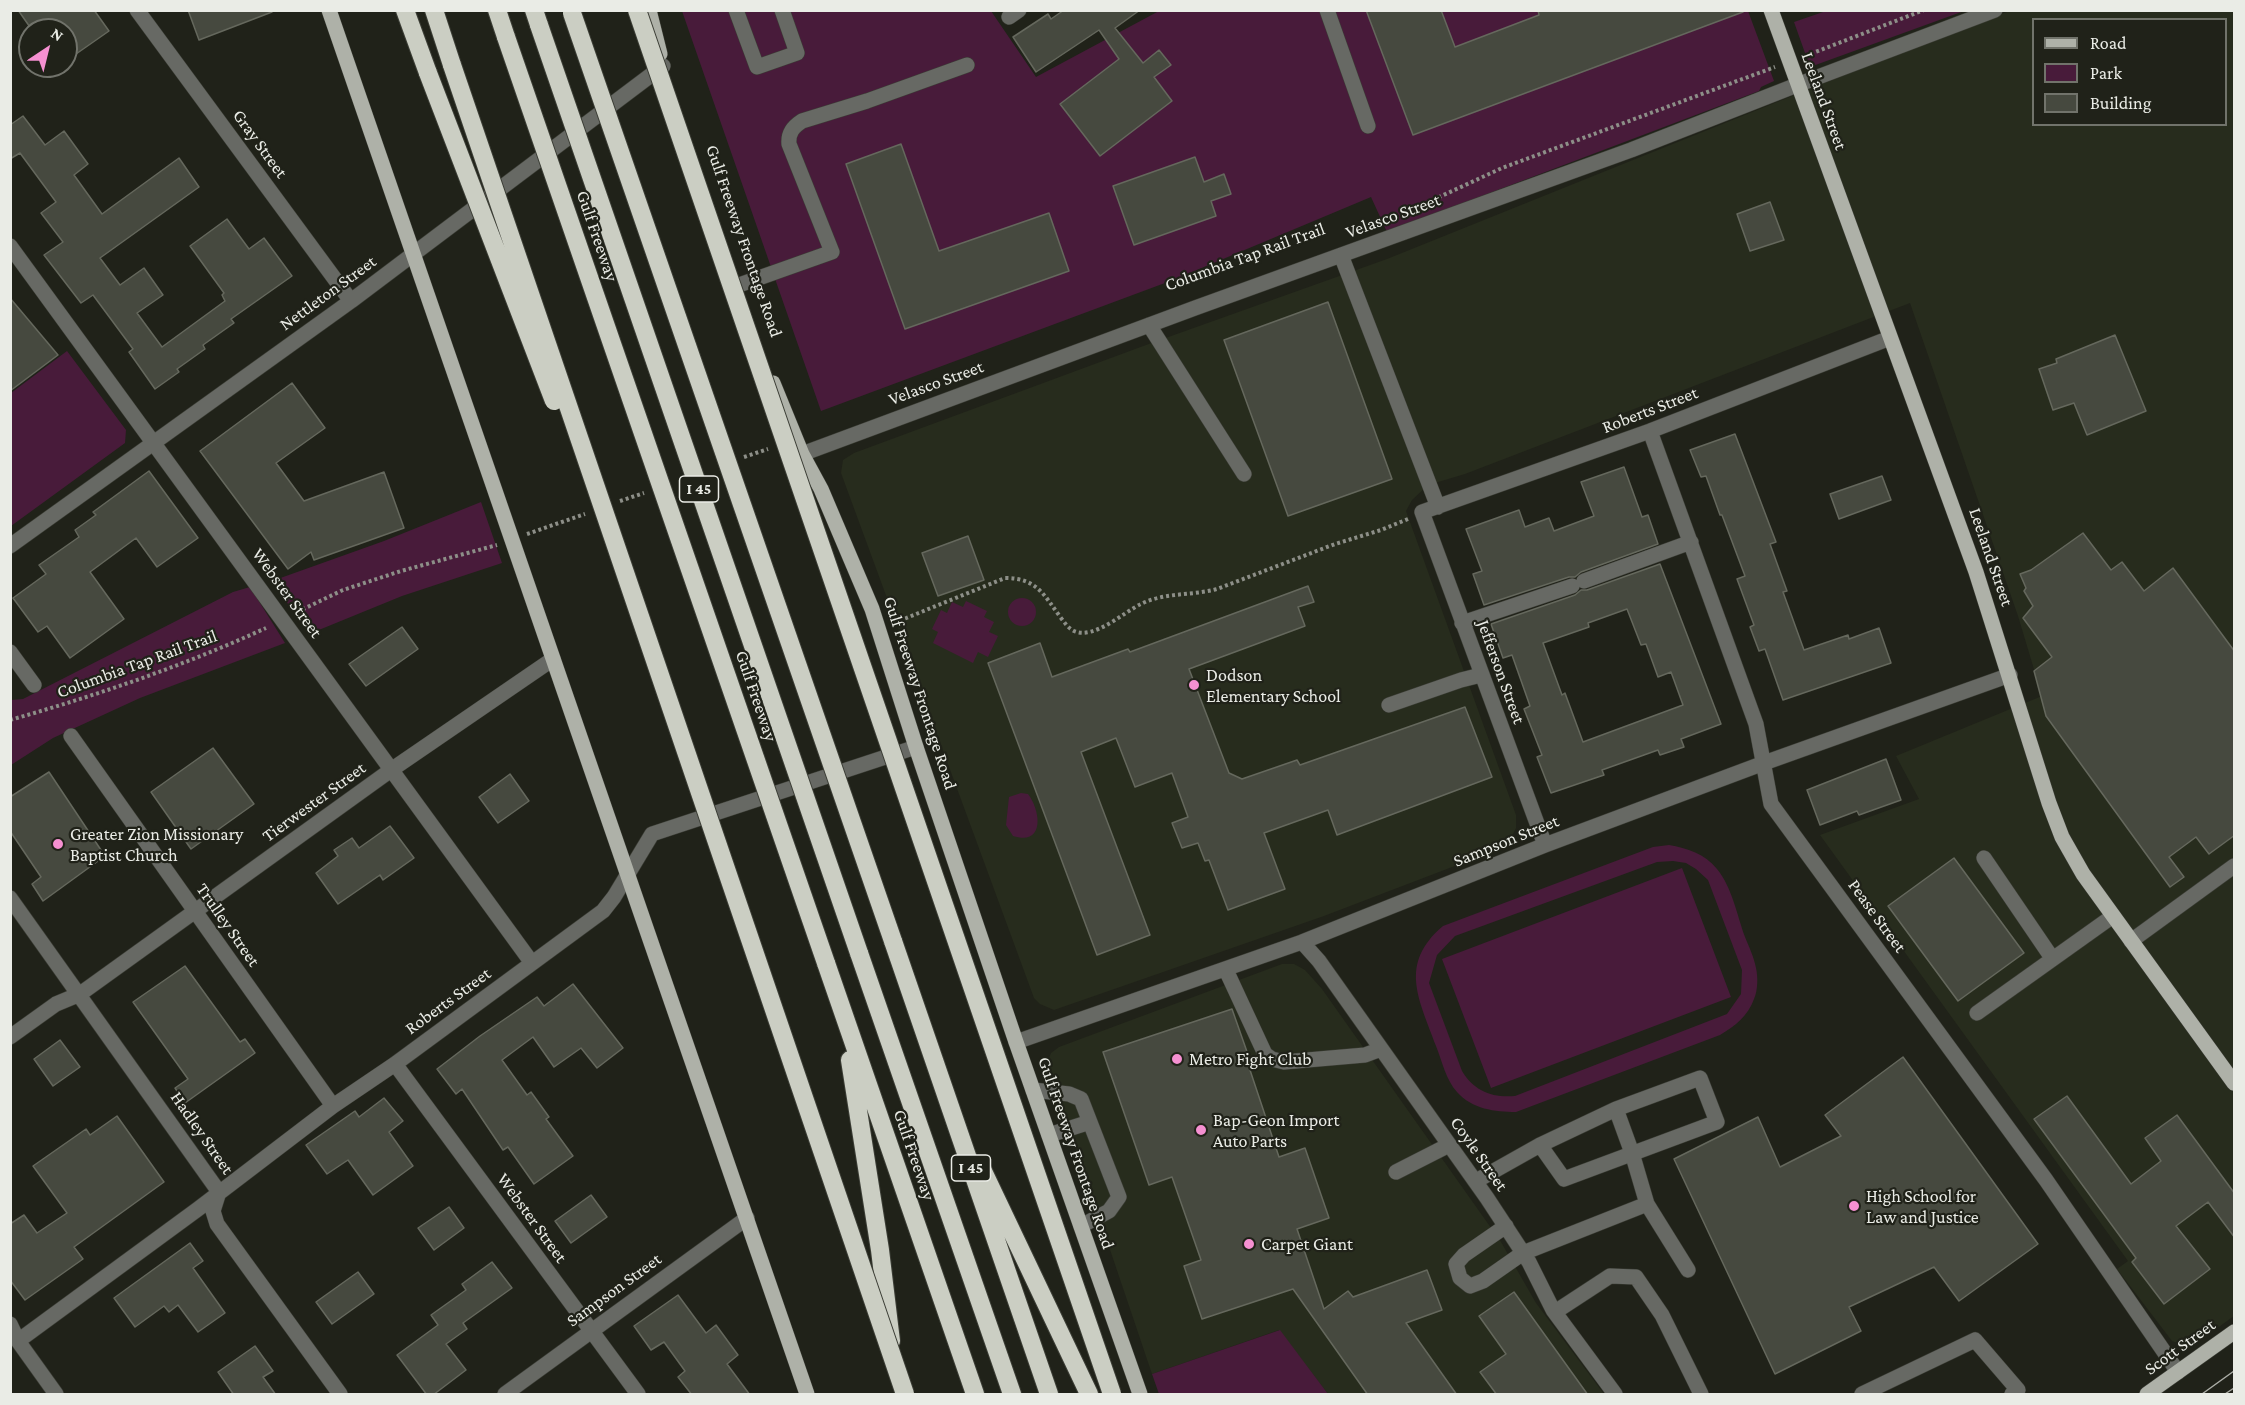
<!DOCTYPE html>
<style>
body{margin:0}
#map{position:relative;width:2245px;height:1405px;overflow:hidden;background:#202219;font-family:"Crimson Pro",serif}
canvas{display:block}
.frame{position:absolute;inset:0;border:12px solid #eaece6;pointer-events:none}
.legend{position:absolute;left:2032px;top:18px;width:195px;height:108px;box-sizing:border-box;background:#202219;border:2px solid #71736b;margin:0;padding:8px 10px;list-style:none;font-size:18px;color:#eaece6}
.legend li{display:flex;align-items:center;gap:12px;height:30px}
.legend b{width:30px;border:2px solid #71736b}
.north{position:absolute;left:18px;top:18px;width:60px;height:60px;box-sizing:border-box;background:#202219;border:2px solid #71736b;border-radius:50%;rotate:35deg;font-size:16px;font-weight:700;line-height:24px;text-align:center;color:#eaece6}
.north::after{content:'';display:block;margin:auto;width:21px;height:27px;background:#f590d1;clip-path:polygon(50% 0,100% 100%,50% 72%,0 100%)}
</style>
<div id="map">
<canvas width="2245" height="1405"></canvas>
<div class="frame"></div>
<ul class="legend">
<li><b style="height:8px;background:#aeb1a8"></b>Road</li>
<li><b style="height:16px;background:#481b3a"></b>Park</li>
<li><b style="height:16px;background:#46493f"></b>Building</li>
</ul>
<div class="north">N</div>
</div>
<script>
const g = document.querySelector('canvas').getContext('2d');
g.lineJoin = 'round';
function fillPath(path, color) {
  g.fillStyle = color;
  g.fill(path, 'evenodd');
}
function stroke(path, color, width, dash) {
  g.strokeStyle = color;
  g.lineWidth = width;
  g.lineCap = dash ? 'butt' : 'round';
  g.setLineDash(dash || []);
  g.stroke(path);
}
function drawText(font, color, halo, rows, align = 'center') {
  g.font = font + ' "Crimson Pro",serif';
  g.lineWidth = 4.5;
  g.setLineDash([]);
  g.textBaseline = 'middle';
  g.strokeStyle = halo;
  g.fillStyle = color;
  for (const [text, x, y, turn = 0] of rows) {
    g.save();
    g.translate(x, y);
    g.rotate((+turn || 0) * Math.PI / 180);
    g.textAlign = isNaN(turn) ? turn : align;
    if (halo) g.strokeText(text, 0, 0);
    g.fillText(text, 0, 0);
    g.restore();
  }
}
const built = new Path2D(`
 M2010,11H2234V1316L2195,1344L2185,1346L2172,1341L2117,1269L2128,1261L1820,835L1919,799L1896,756L2042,696L2018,616L1910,303L1465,474L1428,485L1412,500L1406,511L1516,815V828L1507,846L1324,916L1054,1010L1040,1004L1034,998L841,473L843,460L854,453L1146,345L1387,259L1971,24ZM2034,20H2226V124H2034Z
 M1282,964H1294L1305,970L1322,989L1501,1242L1536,1303L1604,1394H1328L1279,1330L1152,1374L1047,1063L1051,1053L1059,1047Z`);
const green = new Path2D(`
 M682,11H991L1036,77L1159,11H1748L1774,81L1761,87L1759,91L1387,232L1371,197L1173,280L821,411Z
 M1826,11V10L1964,11L1810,67L1794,22Z
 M67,351L126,430L125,443L11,526V393Z
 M481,502L502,563L402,596L309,634L272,581L384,541Z
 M250,587L285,643L140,698L53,738L11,765V700L23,699L233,592Z
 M1008 612a14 14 0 1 1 28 0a14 14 0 1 1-28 0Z
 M966,601L987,611L984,617L994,622L989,632L998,636L988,657L978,652L973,663L933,643L938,632L932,629L941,610L947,613L952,602L963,607Z
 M1021,793L1028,794C1041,811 1045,846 1013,836L1006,825L1009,797Z
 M1669,845C1687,848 1705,854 1717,869C1732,887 1737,915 1745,937C1749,947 1754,957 1756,968C1758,977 1758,990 1754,999C1748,1016 1735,1026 1720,1035L1516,1112C1495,1112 1472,1109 1457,1092C1446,1080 1442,1061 1436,1046C1419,999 1398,964 1443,926L1653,847ZM1673,861L1686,863L1696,869L1708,880L1742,970L1741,994L1727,1014L1515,1096C1492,1098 1474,1091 1462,1071L1429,983L1437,955L1455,936L1657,862Z
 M1682,868L1731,997L1491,1088L1442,959Z
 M1280,1330L1328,1394H1159L1152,1374Z`);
const building = new Path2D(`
 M18,10H94L109,31L66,61V30H32Z
 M188,10H271L272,12L199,40Z
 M1064,10H1140L1115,28L1143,63L1159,50L1171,65L1154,77L1172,101L1100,156L1060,104L1119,59L1099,30L1036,72L1013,37L1048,14L1051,19Z
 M1366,10H1441L1455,47L1539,15L1538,10H1743V12L1413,135Z
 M23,116L45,145L64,131L88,164L74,175L102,214L179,158L199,187L100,258L120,285L144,268L163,295L137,313L162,347L225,301L222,295L224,293L190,246L227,219L249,249L264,238L292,276L231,319L234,323L203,345L205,349L177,369L179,372L155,389L129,352L133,349L93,295L81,303L44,255L63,242L41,213L56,202L20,153L10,159V125Z
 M901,144L939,251L1049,213L1069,271L905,329L846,164Z
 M1195,157L1204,182L1224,174L1231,194L1211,201L1216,216L1134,245L1113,186Z
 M1770,202L1784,240L1750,251L1737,214Z
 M10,298L58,355L10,391Z
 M1328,302L1392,479L1288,516L1224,340Z
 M2115,335L2146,411L2087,435L2074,403L2053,410L2039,369L2057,363L2056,359Z
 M292,383L325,428L276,463L304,501L384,472L404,528L314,560L311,552L288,569L200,451Z
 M1735,434L1776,542L1770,544L1787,591L1783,592L1804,650L1848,635L1849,639L1879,628L1891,663L1783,700L1765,649L1759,651L1750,627L1754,625L1737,579L1745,576L1722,515H1720L1706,476L1701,477L1690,450Z
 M1624,467L1642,517L1648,515L1658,544L1581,572L1575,577H1569L1484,605L1473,574L1482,571L1466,529L1519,510L1525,527L1549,518L1554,531L1594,516L1581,482Z
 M149,471L198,538L157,567L136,538L90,572L124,619L70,658L47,626L38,632L13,598L46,574L39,565L79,537L75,530L96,515L93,512Z
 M1882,476L1891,500L1839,519L1830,494Z
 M2083,533L2111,570L2122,562L2144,591L2173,568L2235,652V835L2209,854L2196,837L2169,857L2184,877L2170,887L2046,716L2034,671L2052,657L2023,618L2033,606L2024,591L2026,588L2020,574L2031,570Z
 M968,536L984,580L938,596L922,553Z
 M1660,564L1721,724L1681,739L1684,747L1660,755L1658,750L1602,770L1604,775L1551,793L1537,757L1542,755L1524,709L1530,706L1512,655L1503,658L1491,624L1575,595L1581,590H1587ZM1627,609L1641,645L1646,644L1658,677L1671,672L1683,705L1583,742L1565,693L1562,695L1543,643L1589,627L1588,623Z
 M1308,586L1314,602L1298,607L1305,626L1189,669L1229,773L1242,779L1297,760L1300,765L1465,707L1492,777L1337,835L1328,810L1264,833L1285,889L1228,910L1209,860L1205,861L1198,843L1182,848L1172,823L1188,817L1172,773L1135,787L1116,738L1081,752L1150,935L1097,955L988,663L1040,643L1052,677L1128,649L1130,652Z
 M402,627L418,649L366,686L349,664Z
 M213,748L254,804L191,849L151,792Z
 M1886,759L1901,800L1859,815L1857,811L1820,825L1807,790Z
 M49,772L105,856L43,901L32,884L41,877L10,831V797Z
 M510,774L529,801L498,823L479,797Z
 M390,826L414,858L383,880L380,875L338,904L316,873L338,856L334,850L352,838L359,848Z
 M1954,858L2024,953L1958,1001L1888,906Z
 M185,966L240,1042L245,1039L255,1053L185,1103L175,1088L188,1079L133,1002Z
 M573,984L623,1048L597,1068L581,1048L554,1067L533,1037L502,1060L527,1095L531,1092L549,1117L546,1119L573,1156L534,1184L508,1147L503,1150L462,1089L456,1094L437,1069L480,1036L537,997L544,1006Z
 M1232,1009L1252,1066L1249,1067L1279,1157L1305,1148L1329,1218L1297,1229L1324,1309L1348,1291L1353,1297L1427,1270L1442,1310L1406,1323L1457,1395H1368L1293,1289L1202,1319L1184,1266L1201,1260L1172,1177L1149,1185L1103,1052Z
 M60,1040L80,1067L53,1086L34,1059Z
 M1903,1057L2038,1244L1959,1301L1934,1267L1849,1307L1861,1331L1775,1374L1674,1159L1758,1117L1780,1167L1841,1136L1825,1115Z
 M2067,1096L2131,1184L2161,1161L2145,1138L2177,1115L2235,1194V1238L2208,1202L2176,1226L2210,1269L2164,1304L2132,1262L2136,1258L2034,1119Z
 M384,1098L403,1121L389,1132L413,1166L373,1195L348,1160L327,1174L306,1145L355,1111L359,1117Z
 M117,1116L164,1182L74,1247L83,1259L25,1300L10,1280V1224L24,1215L37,1233L67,1213L33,1166L86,1129L90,1135Z
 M591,1195L607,1217L571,1243L555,1221Z
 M449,1207L464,1228L434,1250L418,1228Z
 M190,1243L203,1261L193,1268L225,1313L198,1332L178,1305L169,1312L164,1306L135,1327L114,1298Z
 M492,1262L512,1288L463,1323L467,1329L446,1344L466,1370L433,1395H427L397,1355L438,1325L431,1315L466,1290L462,1284Z
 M358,1272L374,1294L332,1324L316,1302Z
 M1514,1292L1588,1395H1497L1480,1372L1506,1354L1479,1316Z
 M678,1295L706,1333L716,1325L738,1355L727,1364L750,1395H692L678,1377L685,1371L664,1342L651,1350L634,1326Z
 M255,1346L273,1371L263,1377L276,1395H234L218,1372Z`);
const path = new Path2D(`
 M1805,56L1924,10
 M1422,205L1502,168L1775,67
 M744,457L768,449
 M620,501L644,493
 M527,534L585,514
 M297,612L343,590L401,571L497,545
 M894,623L1005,578C1037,578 1044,595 1061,618C1065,623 1068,628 1074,631C1094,640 1124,612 1141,604C1165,592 1191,596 1217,589L1335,544L1381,530L1408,519
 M10,720C98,695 183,666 266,628`);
const minor = new Path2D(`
 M137,10L351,301
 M736,10L757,67L797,53L782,10
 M1327,10L1368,126
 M1009,17L1019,10
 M10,246L532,963
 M1341,255L1438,507
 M739,285L832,252L789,144C788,133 793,127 802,121L867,101L967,65
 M1149,325L1244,474
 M1650,431L1756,724L1771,804L2046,1180L2178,1372
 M802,454L1195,308L1631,150L1797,85L1995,10
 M10,546L351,301L663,66
 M1584,581L1691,542
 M1462,623L1572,586
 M10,652L34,685
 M1389,705L1461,680L1481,675
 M71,736L333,1106
 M1545,845L1422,512L1650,431L1890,338
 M1984,858L2052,958
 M10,898L219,1192L213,1211L217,1224L340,1394
 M2131,941L2234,866
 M1302,942L1319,961L1487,1198L1529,1262L1553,1310L1615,1394
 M1226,970L1265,1054L1272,1059L1284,1062L1365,1055L1381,1049
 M1977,1013L2113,916
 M10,1037L56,1004L80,994L391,770L553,659
 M1016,1042L1302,942L1545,845L1764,763L2010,675
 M395,1064L638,1394
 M1033,1090L1069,1094L1081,1099L1119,1197L1109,1211L1081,1226
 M1049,1135L1090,1122
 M1396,1172L1449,1145
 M1476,1181L1540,1145L1616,1109L1700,1078L1717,1122L1564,1179L1540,1145
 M1647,1204L1688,1270
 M1506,1226L1464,1255L1456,1264L1460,1278L1470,1286L1483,1281L1523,1253L1647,1204L1632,1153L1616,1109
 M1555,1312L1610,1276L1636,1277L1662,1315L1701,1394
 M10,1324L18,1341L56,1394
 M18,1341L198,1209L333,1106L395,1064L603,911L614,897L652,834L916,747
 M505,1394L747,1218
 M1862,1394L1975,1340L2018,1390L2012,1394`);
const major = new Path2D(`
 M329,10L807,1394
 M649,10L660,54
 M1771,10L1976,572L2049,803L2062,837L2083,874L2234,1083
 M773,383L802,454L821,489L872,609L916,747L1016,1042L1140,1394
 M2147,1394L2234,1332`);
const highway = new Path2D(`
 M405,10L428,73
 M434,10L452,65
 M497,10L506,37
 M534,10L539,25
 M893,941L1049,1394
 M859,953L1012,1394
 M826,963L975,1394
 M850,1060L880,1250L891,1341
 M983,1171L1089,1394`);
const tram = new Path2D(`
 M2202,1394L2234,1371
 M2225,1394L2234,1388`);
const highwayBridge = new Path2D(`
 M637,10L1112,1394
 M572,13L893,941
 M539,25L859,953
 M506,37L826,963
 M452,65L905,1394
 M428,73L554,401`);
const markers = [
 [1194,685,6,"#f590d1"],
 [58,844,6,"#f590d1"],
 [1177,1059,6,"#f590d1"],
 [1201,1130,6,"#f590d1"],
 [1854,1206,6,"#f590d1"],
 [1249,1244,6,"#f590d1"]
];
const shields = [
 [699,489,39],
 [971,1168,39]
];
const shieldNames = [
 ["I 45",699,489],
 ["I 45",971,1168]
];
const streetNames = [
 ["Leeland Street",1824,101,70],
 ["Gray Street",260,144,54],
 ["Velasco Street",1393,216,-20],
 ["Gulf Freeway",597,236,71],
 ["Gulf Freeway Frontage Road",744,241,71],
 ["Columbia Tap Rail Trail",1245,257,-20],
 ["Nettleton Street",328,293,-36],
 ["Velasco Street",936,383,-20],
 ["Roberts Street",1650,410,-21],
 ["Leeland Street",1991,557,71],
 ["Webster Street",287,593,54],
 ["Columbia Tap Rail Trail",137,664,-20],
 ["Jefferson Street",1501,672,70],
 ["Gulf Freeway Frontage Road",920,693,72],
 ["Gulf Freeway",756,696,71],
 ["Tierwester Street",314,802,-36],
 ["Sampson Street",1506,841,-22],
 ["Pease Street",1877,916,54],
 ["Trulley Street",228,925,55],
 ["Roberts Street",448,1001,-36],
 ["Hadley Street",202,1133,55],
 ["Gulf Freeway Frontage Road",1076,1153,71],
 ["Coyle Street",1479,1154,55],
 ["Gulf Freeway",914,1155,71],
 ["Webster Street",532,1218,54],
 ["Sampson Street",614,1290,-36],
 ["Scott Street",2180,1347,-36]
];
const poiNames = [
 ["Dodson",1206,675],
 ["Elementary School",1206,696],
 ["Greater Zion Missionary",70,834],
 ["Baptist Church",70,855],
 ["Metro Fight Club",1189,1059],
 ["Bap-Geon Import",1213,1120],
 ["Auto Parts",1213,1141],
 ["High School for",1866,1196],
 ["Law and Justice",1866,1217],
 ["Carpet Giant",1261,1244]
];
fillPath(built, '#272c1d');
fillPath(green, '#481b3a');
fillPath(building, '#46493f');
stroke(building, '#65685d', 1.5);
stroke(minor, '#3c3e36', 16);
stroke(major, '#3c3e36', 16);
stroke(highway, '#3c3e36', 20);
stroke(path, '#8d8f88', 4, [3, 3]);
stroke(minor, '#676964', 15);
stroke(major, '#aeb1a8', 15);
stroke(highway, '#cbcec3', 18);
stroke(tram, '#abada6', 1.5);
stroke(highwayBridge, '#3c3e36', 20, []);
stroke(highwayBridge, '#cbcec3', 18);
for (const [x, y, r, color] of markers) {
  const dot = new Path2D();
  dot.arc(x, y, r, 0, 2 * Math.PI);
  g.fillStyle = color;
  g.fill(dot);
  stroke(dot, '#202219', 2);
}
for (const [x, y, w] of shields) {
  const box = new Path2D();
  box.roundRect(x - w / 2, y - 13, w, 26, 4.5);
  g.fillStyle = '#202219';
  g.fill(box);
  stroke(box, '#eaece6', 1.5);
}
drawText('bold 16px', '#eaece6', null, shieldNames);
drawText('18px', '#eaece6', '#202219', streetNames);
drawText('18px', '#eaece6', '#202219', poiNames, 'left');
</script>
